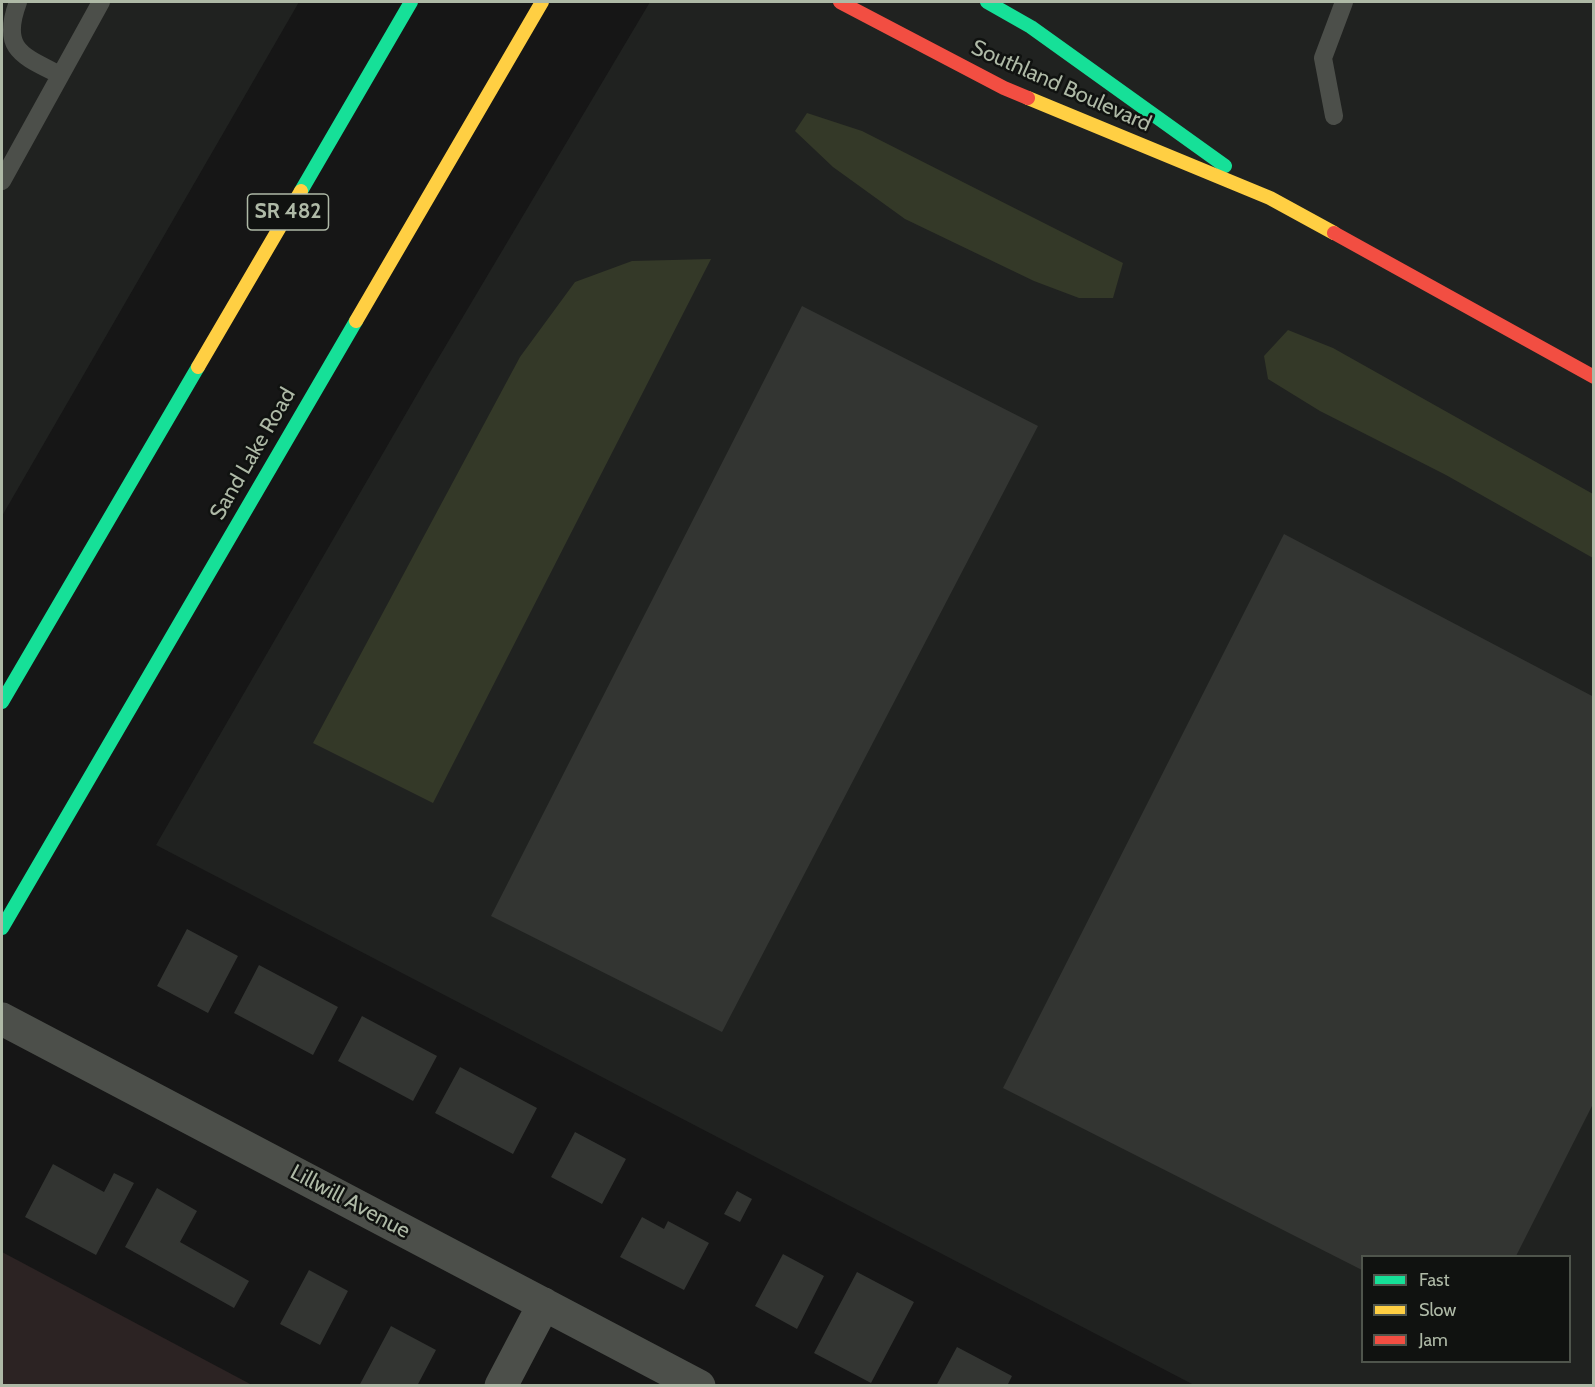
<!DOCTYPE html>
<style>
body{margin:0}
#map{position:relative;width:1595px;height:1387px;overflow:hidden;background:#161616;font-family:Cabin,sans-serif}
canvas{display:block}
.frame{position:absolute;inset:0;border:3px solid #aeb9a6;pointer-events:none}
.legend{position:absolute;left:1361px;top:1255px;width:210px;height:108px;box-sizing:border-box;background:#101210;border:2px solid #4f554c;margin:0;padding:8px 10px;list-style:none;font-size:18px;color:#aeb9a6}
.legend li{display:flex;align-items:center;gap:12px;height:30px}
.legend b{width:30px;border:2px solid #4f554c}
</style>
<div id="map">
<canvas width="1595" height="1387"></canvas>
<div class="frame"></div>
<ul class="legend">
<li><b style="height:8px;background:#16e098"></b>Fast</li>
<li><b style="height:8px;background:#ffcf43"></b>Slow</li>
<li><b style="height:8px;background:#f24e42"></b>Jam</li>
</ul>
</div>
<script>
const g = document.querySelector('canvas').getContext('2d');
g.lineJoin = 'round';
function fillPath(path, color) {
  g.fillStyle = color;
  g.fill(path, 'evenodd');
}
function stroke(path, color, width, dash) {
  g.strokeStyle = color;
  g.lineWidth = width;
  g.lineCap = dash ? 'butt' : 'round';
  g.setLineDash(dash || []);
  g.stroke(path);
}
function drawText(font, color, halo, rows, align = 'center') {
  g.font = font + ' Cabin,sans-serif';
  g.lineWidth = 5;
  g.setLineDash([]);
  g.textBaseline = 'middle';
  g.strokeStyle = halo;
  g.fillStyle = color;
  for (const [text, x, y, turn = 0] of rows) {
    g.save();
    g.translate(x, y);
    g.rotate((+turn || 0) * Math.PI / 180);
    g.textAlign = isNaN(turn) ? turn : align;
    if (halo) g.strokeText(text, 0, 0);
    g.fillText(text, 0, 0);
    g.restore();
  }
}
const built = new Path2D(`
 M2,2H299L2,516Z
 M650,2H1593V1385H1194L156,845L426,379ZM1362,1256H1570V1362H1362Z`);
const green = new Path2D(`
 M2,1252L252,1385H2Z`);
const water = new Path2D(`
 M807,113L862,131L1123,263L1113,298H1079L1034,281L905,219L833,167L795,131Z
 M711,259L433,803L313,743L520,357L575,282L632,261Z
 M1288,330L1333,348L1593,494V558L1446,475L1320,411L1268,379L1264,356Z`);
const building = new Path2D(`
 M802,306L1038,426L722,1032L491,916Z
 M1284,534L1594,697V1102L1516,1256H1362V1270L1003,1088Z
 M187,929L238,956L208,1013L157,986Z
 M259,965L338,1007L313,1055L234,1013Z
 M362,1016L437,1056L413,1101L338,1061Z
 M460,1067L537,1108L513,1154L435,1113Z
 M575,1132L626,1159L602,1204L551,1177Z
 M53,1164L104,1192L114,1173L134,1183L96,1255L25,1217Z
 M157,1188L197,1211L180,1242L249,1281L234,1308L125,1247Z
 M737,1191L752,1199L740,1222L724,1214Z
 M642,1217L664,1229L668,1221L709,1243L684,1290L620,1257Z
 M783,1254L824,1276L797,1329L755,1306Z
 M309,1270L348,1291L320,1345L280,1324Z
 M857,1272L914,1302L871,1383L814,1353Z
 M391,1326L436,1350L417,1386H359Z
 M957,1347L1012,1376L1007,1386H936Z`);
const lane = new Path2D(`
 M18,2C0,50 23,56 60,75
 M1334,116L1323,58L1344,2
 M2,181L101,2`);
const street = new Path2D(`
 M2,1019L699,1386
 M501,1386L544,1304`);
const fast = new Path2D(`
 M987,2L1031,27L1225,166
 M301,191L411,2
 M2,702L198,367
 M2,928L356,321`);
const slow = new Path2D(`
 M1028,98L1270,198L1334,233
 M356,321L542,2
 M198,367L301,191`);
const jam = new Path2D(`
 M840,2L1004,88L1028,98
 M1334,233L1594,377`);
const shields = [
 [288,212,81]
];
const shieldNames = [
 ["SR 482",288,212]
];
const streetNames = [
 ["Southland Boulevard",1061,86,24],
 ["Sand Lake Road",253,454,-60],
 ["Lillwill Avenue",350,1202,28]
];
fillPath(built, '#202220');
fillPath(green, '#2c2323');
fillPath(water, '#343928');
fillPath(building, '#333532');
stroke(lane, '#4c4f4a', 18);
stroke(street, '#4c4f4a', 33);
stroke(fast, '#16e098', 14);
stroke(slow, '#ffcf43', 14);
stroke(jam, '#f24e42', 14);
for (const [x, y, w] of shields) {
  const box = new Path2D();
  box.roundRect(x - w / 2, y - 18, w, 36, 4.5);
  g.fillStyle = '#101210';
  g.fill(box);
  stroke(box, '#aeb9a6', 1.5);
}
drawText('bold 21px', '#aeb9a6', null, shieldNames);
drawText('22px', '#aeb9a6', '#101210', streetNames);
</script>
